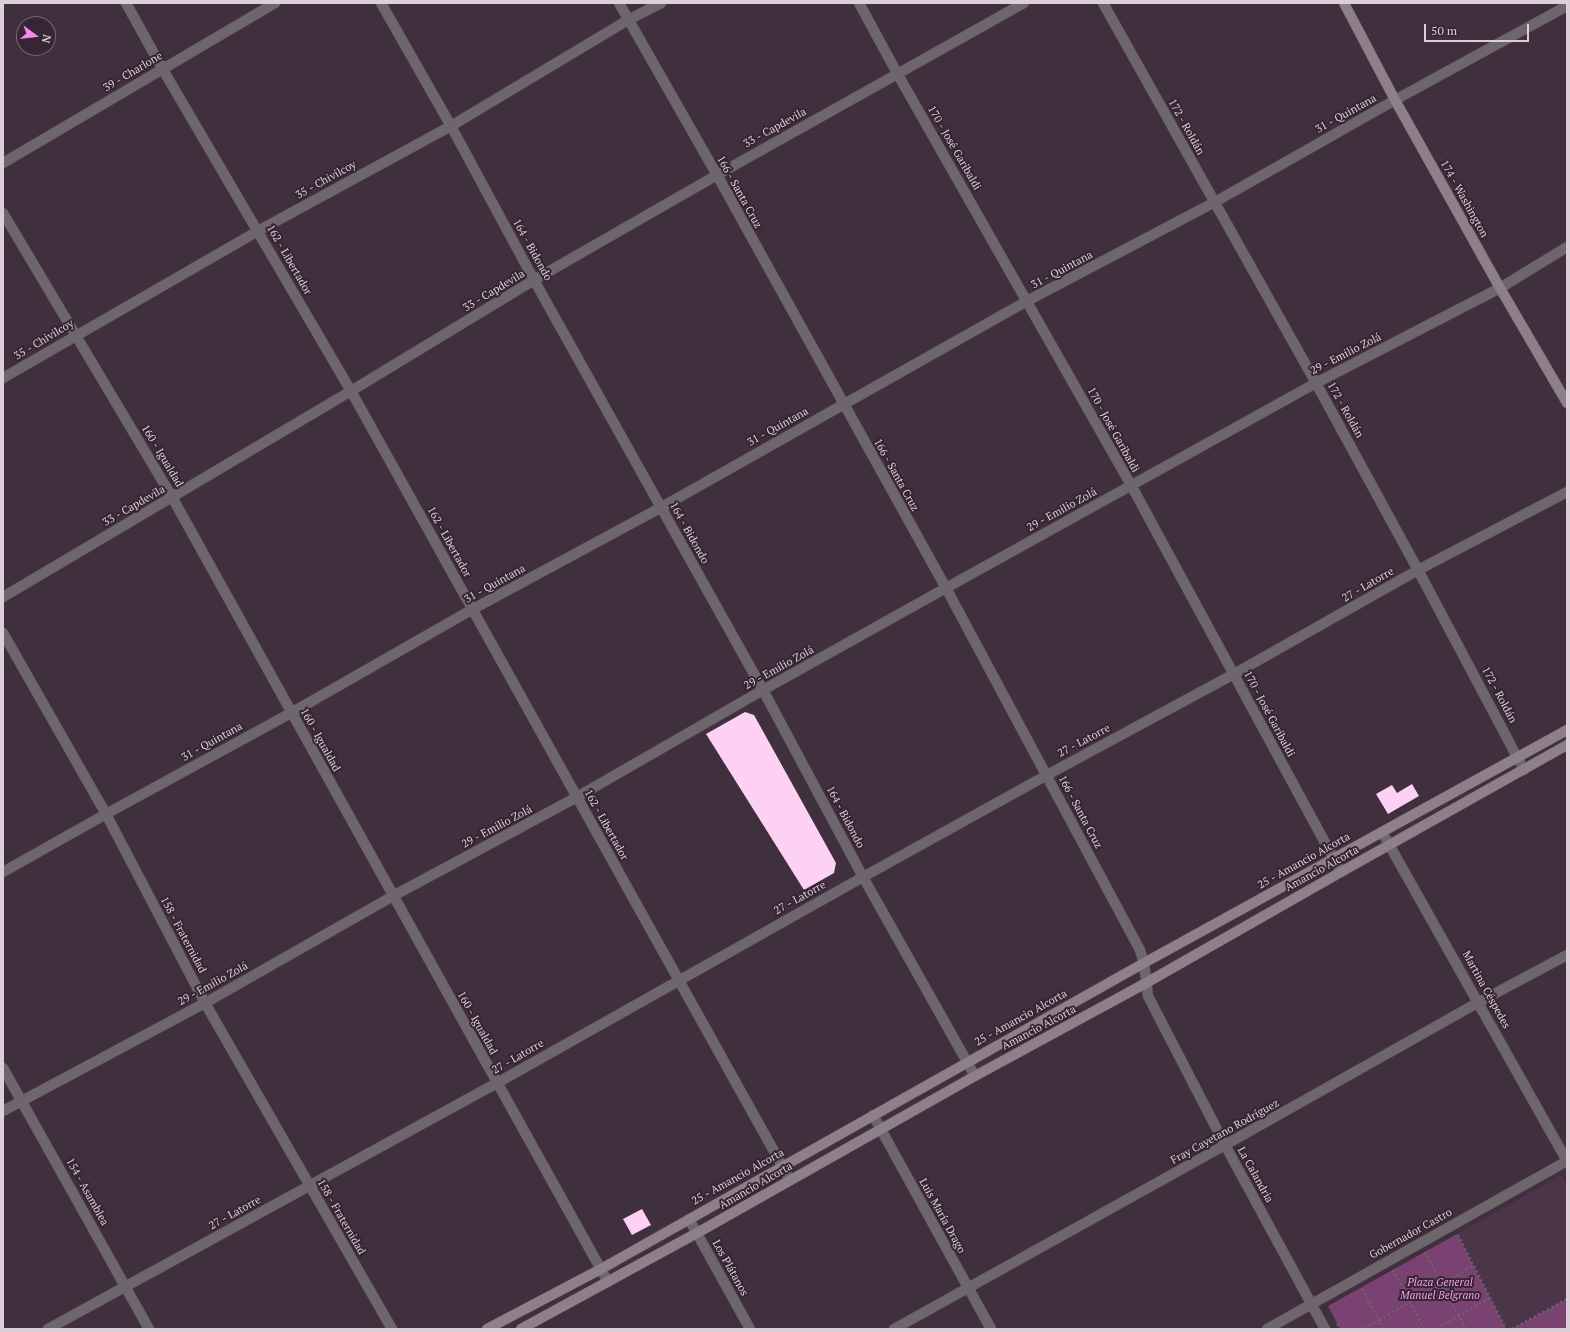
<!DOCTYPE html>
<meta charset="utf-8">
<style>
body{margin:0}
#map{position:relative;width:1570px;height:1332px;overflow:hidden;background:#402f3d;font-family:"PT Serif",serif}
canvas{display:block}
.frame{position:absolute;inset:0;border:4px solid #dbd0d9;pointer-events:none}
.north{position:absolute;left:16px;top:16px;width:40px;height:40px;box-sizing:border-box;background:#362533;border:1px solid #786975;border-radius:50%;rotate:105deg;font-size:11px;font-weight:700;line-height:16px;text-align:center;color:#dbd0d9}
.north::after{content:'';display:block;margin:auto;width:14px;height:18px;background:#f987e9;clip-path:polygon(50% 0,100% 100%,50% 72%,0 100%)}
.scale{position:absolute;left:1424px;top:24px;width:105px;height:18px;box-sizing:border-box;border:2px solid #dbd0d9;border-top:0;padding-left:5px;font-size:12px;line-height:14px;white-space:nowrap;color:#dbd0d9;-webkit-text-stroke:3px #362533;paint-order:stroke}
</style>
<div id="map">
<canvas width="1570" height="1332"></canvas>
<div class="frame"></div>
<div class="north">N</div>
<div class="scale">50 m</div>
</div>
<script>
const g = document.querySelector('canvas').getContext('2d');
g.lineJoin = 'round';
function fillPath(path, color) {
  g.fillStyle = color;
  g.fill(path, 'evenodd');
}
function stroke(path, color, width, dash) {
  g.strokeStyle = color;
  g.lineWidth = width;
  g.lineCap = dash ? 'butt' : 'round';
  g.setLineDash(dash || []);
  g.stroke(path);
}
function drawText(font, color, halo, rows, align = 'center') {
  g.font = font + ' "PT Serif",serif';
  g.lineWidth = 4;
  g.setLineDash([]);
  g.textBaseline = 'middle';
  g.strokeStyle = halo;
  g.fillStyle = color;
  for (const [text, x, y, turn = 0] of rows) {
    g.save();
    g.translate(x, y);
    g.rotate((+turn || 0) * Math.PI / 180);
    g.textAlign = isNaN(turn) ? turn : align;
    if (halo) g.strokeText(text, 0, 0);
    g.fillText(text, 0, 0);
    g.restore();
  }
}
const built = new Path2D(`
 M1562,1175L1567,1185V1299L1512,1329H1506L1457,1234Z`);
const green = new Path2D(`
 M1457,1234L1506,1329H1340L1328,1306Z
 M1567,1299V1329H1512Z`);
const building = new Path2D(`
 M745,712L754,715L836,863L834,873L804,890L706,734Z
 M1412,784L1419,796L1388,814L1376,794L1392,785L1397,793Z
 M642,1209L651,1225L632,1235L623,1219Z`);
const path = new Path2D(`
 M1458,1235L1506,1329
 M1425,1252L1466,1329
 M1393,1270L1424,1329
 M1362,1289L1379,1320L1363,1329
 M1337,1324L1340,1329
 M1383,1329L1379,1320L1473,1266
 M1436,1329L1490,1298
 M1512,1329L1567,1299`);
const street = new Path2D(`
 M126,3L162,68L351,391L790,1180
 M381,3L451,126L534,280L763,690L863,877L975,1076
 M619,3L717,175L946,588L1140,950L1144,963L1148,996L1225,1145L1325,1329
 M859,3L897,73L1131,485L1341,872
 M1103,3L1316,383L1418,570L1524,770
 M3,163L275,3
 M3,213L172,497L608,1282
 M3,378L258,231L451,126L628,20L661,3
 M3,597L351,391L534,280L717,175L1024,3
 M3,633L106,814L205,1003L392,1329
 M1382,832L1567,1161
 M3,872L106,814L291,713L473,609L660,508L1027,301L1215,202L1395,100L1567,6
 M3,1068L149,1329
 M3,1111L205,1003L393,896L577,797L763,690L946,588L1316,383L1500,288L1567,247
 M873,1115L991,1329
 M689,1219L750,1329
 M48,1329L497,1083L863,877L1047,775L1234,674L1418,570L1567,492
 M894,1329L1225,1145L1479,1002L1567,955
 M1267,1329L1567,1161`);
const secondary = new Path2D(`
 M1344,3L1395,100L1500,288L1567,403
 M487,1329L601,1269L1144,963L1567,730
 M521,1329L697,1233L975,1076L1146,983L1341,872L1567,745`);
const streetNames = [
 ["39 - Charlone",133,72,-31],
 ["31 - Quintana",1346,114,-29],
 ["172 - Roldán",1186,127,61],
 ["33 - Capdevila",775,128,-29],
 ["170 - José Garibaldi",954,148,60],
 ["35 - Chivilcoy",326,180,-29],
 ["166 - Santa Cruz",739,192,61],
 ["174 - Washington",1464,199,61],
 ["164 - Bidondo",532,250,61],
 ["162 - Libertador",289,260,60],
 ["31 - Quintana",1062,270,-28],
 ["33 - Capdevila",494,291,-31],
 ["35 - Chivilcoy",44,340,-31],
 ["29 - Emilio Zolá",1346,354,-27],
 ["172 - Roldán",1345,410,61],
 ["31 - Quintana",778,427,-29],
 ["170 - José Garibaldi",1113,430,61],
 ["160 - Igualdad",162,456,59],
 ["166 - Santa Cruz",896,475,61],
 ["33 - Capdevila",134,506,-30],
 ["29 - Emilio Zolá",1062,510,-29],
 ["164 - Bidondo",689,533,61],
 ["162 - Libertador",449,542,61],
 ["31 - Quintana",495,584,-29],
 ["27 - Latorre",1368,585,-30],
 ["29 - Emilio Zolá",779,668,-29],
 ["172 - Roldán",1499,695,62],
 ["170 - José Garibaldi",1269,714,62],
 ["160 - Igualdad",320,740,61],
 ["27 - Latorre",1084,741,-28],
 ["31 - Quintana",212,742,-29],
 ["166 - Santa Cruz",1080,812,62],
 ["164 - Bidondo",845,817,62],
 ["162 - Libertador",606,825,61],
 ["29 - Emilio Zolá",497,827,-28],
 ["25 - Amancio Alcorta",1304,861,-29],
 ["Amancio Alcorta",1322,869,-29],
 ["27 - Latorre",800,898,-29],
 ["158 - Fraternidad",183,935,62],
 ["29 - Emilio Zolá",213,984,-29],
 ["Martina Céspedes",1486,990,61],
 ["25 - Amancio Alcorta",1021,1018,-29],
 ["160 - Igualdad",477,1023,61],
 ["Amancio Alcorta",1039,1028,-28],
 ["27 - Latorre",518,1057,-30],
 ["Fray Cayetano Rodríguez",1225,1132,-29],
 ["La Calandria",1255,1175,61],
 ["25 - Amancio Alcorta",738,1177,-29],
 ["Amancio Alcorta",756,1186,-30],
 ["154 - Asamblea",87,1192,61],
 ["27 - Latorre",235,1213,-29],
 ["Luis María Drago",942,1216,61],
 ["158 - Fraternidad",341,1217,60],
 ["Gobernador Castro",1411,1234,-29],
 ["Los Plátanos",730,1268,61]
];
const parkNames = [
 ["Plaza General",1440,1283],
 ["Manuel Belgrano",1440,1296]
];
fillPath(built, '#4c3548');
fillPath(green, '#794271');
fillPath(building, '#fcd1f4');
stroke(street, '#5c4c59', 11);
stroke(secondary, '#5c4c59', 11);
stroke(path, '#70616d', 2.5, [2, 3]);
stroke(street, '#6e666d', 10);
stroke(secondary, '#8e808b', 10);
drawText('11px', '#dbd0d9', '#362533', streetNames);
drawText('italic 11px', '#f69fe8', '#362533', parkNames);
</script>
